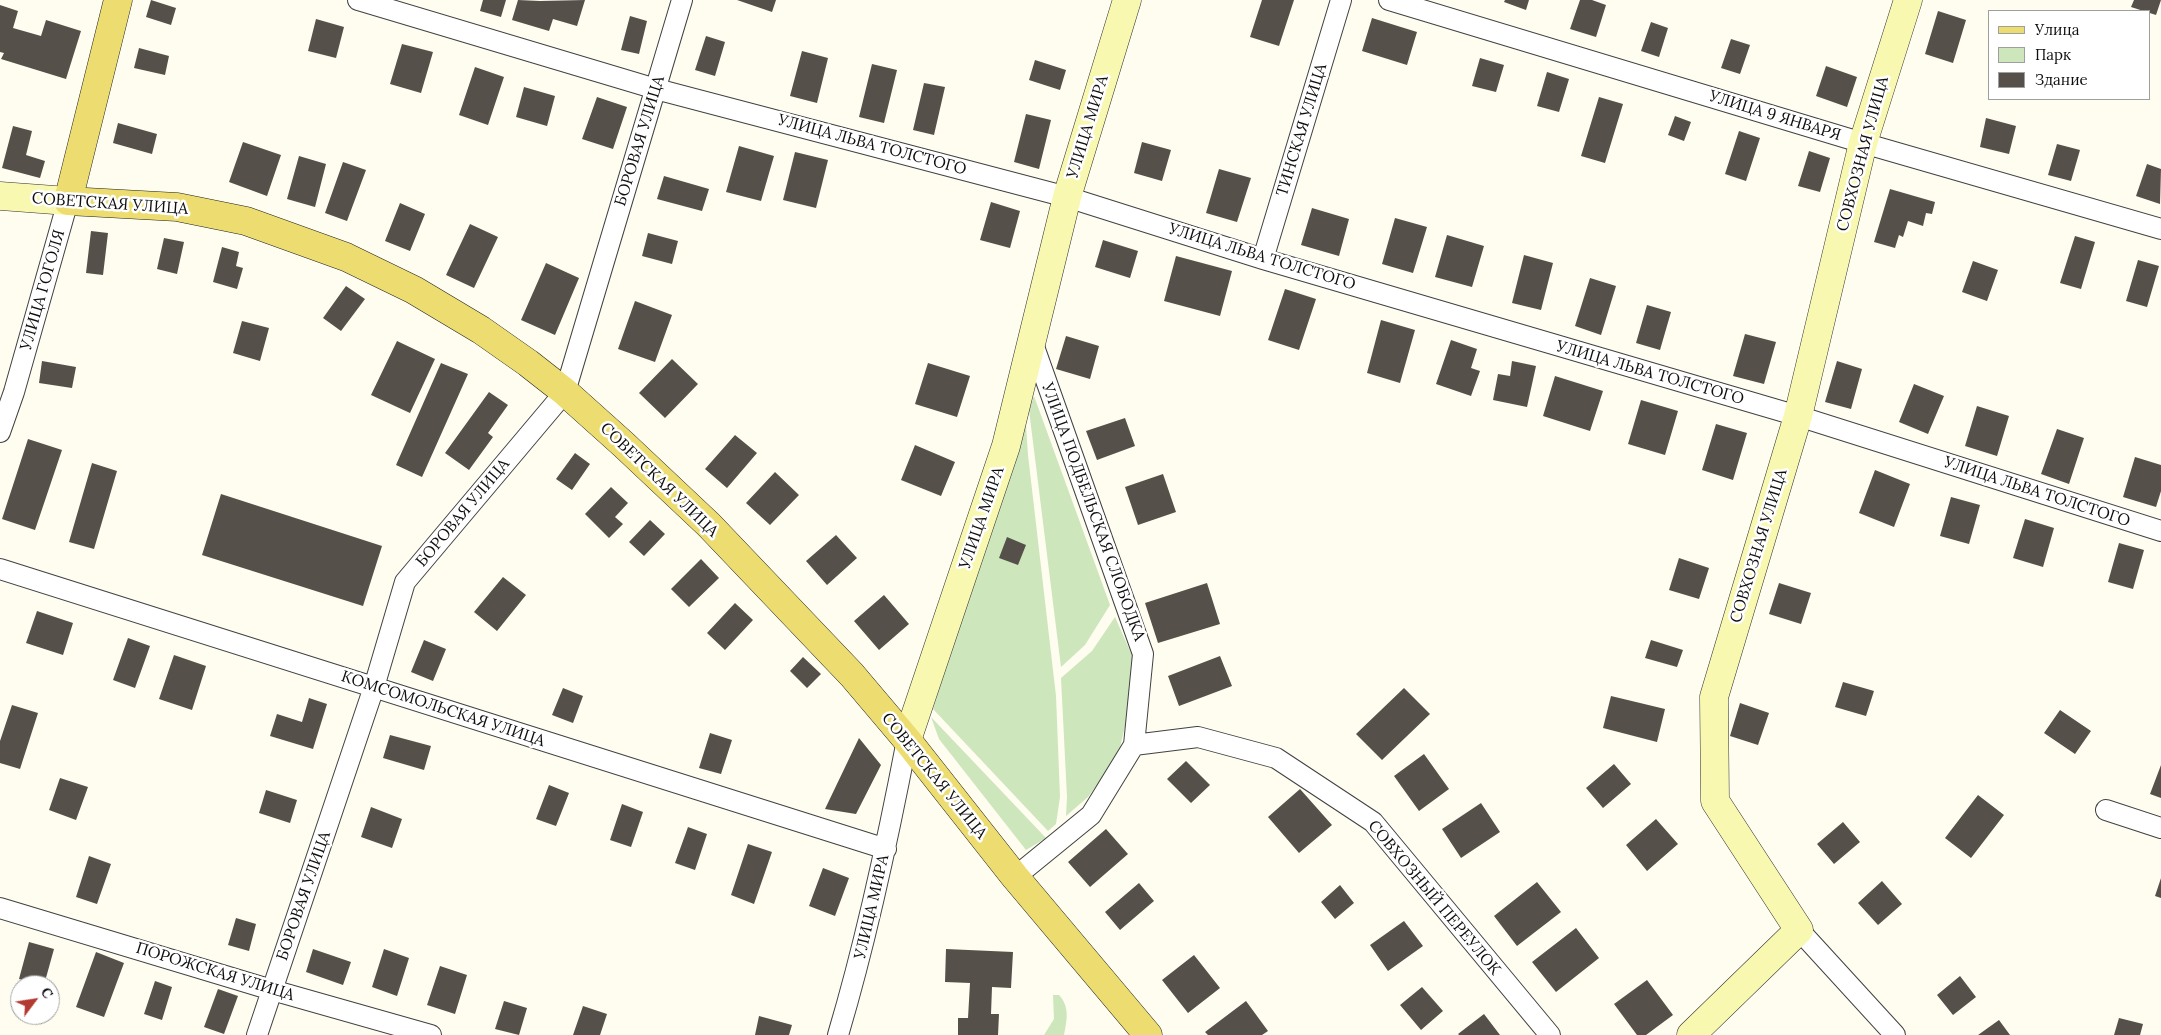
<!DOCTYPE html>
<meta charset="utf-8">
<style>
body{margin:0}
#map{position:relative;width:2161px;height:1035px;overflow:hidden;background:#fefdf0;font-family:Lora,serif}
canvas{display:block}
.legend{position:absolute;left:1988px;top:10px;width:162px;height:90px;box-sizing:border-box;background:#fff;border:1px solid #9f9f9f;margin:0;padding:6px 9px;list-style:none;font-size:15px;color:#0e0e0e}
.legend li{display:flex;align-items:center;gap:10px;height:25px}
.legend b{width:25px;border:1px solid #9f9f9f}
.north{position:absolute;left:10px;top:975px;width:50px;height:50px;box-sizing:border-box;background:#fff;border:1px solid #9f9f9f;border-radius:50%;rotate:59deg;font-size:14px;font-weight:700;line-height:20px;text-align:center;color:#0e0e0e}
.north::after{content:'';display:block;margin:auto;width:18px;height:22px;background:#b33a31;clip-path:polygon(50% 0,100% 100%,50% 72%,0 100%)}
</style>
<div id="map">
<canvas width="2161" height="1035"></canvas>
<ul class="legend">
<li><b style="height:6px;background:#eddd71"></b>Улица</li>
<li><b style="height:14px;background:#cde6bc"></b>Парк</li>
<li><b style="height:14px;background:#56504b"></b>Здание</li>
</ul>
<div class="north">С</div>
</div>
<script>
const g = document.querySelector('canvas').getContext('2d');
g.lineJoin = 'round';
function fillPath(path, color) {
  g.fillStyle = color;
  g.fill(path, 'evenodd');
}
function stroke(path, color, width, dash) {
  g.strokeStyle = color;
  g.lineWidth = width;
  g.lineCap = dash ? 'butt' : 'round';
  g.setLineDash(dash || []);
  g.stroke(path);
}
function drawText(font, color, halo, rows, align = 'center') {
  g.font = font + ' Lora,serif';
  g.lineWidth = 5;
  g.setLineDash([]);
  g.textBaseline = 'middle';
  g.strokeStyle = halo;
  g.fillStyle = color;
  for (const [text, x, y, turn = 0] of rows) {
    g.save();
    g.translate(x, y);
    g.rotate((+turn || 0) * Math.PI / 180);
    g.textAlign = isNaN(turn) ? turn : align;
    if (halo) g.strokeText(text, 0, 0);
    g.fillText(text, 0, 0);
    g.restore();
  }
}
const green = new Path2D(`
 M1034,396L1110,605L1085,645L1061,667L1029,410Z
 M1025,411L1028,455L1056,696L1060,797L1056,824L1048,831L933,709Z
 M1115,617L1134,660L1130,705L1118,756L1088,797L1066,816L1067,797L1061,678L1092,651Z
 M931,717L1046,838L1026,850L939,739Z
 M1053,995H1059C1070,1007 1067,1020 1064,1035H1044L1054,1019Z`);
const building = new Path2D(`
 M151,0L176,8L171,25L146,17Z
 M483,0H506L501,17L480,11Z
 M518,0L540,1L585,0L577,26L553,19L549,31L512,20Z
 M737,0H776L772,12Z
 M1262,0H1294L1279,46L1250,37Z
 M1505,0H1529L1526,10L1504,2Z
 M1580,0H1592L1606,5L1596,37L1570,29Z
 M2134,0H2161L2156,15L2131,7Z
 M0,5L18,11L13,28L41,36L46,20L81,31L66,79L1,59L4,53L0,52Z
 M1938,11L1966,20L1953,63L1925,54Z
 M630,16L647,21L639,54L621,50Z
 M1372,18L1417,32L1407,65L1362,51Z
 M316,19L344,27L336,58L308,51Z
 M1651,22L1668,28L1659,57L1641,51Z
 M706,36L725,42L715,76L695,70Z
 M1731,39L1750,45L1740,74L1721,68Z
 M402,44L433,52L421,93L390,84Z
 M139,48L169,56L165,75L134,68Z
 M802,51L828,58L817,103L790,96Z
 M1480,58L1504,65L1496,92L1472,86Z
 M1035,60L1066,70L1060,90L1029,80Z
 M872,64L897,70L884,123L859,117Z
 M1826,66L1857,77L1847,107L1816,96Z
 M475,67L504,77L488,125L459,115Z
 M1547,72L1569,79L1559,112L1537,106Z
 M924,83L945,87L934,135L913,130Z
 M524,87L555,96L547,126L516,117Z
 M597,97L627,107L613,149L582,139Z
 M1599,97L1623,104L1605,163L1581,156Z
 M1026,114L1051,120L1039,169L1014,162Z
 M1675,116L1691,122L1684,141L1668,135Z
 M1986,118L2016,126L2009,154L1980,147Z
 M118,123L157,134L152,154L113,143Z
 M13,126L32,131L26,155L45,161L40,178L2,168Z
 M1739,131L1760,138L1746,181L1725,174Z
 M243,142L281,155L267,196L229,182Z
 M1142,142L1171,150L1162,181L1134,173Z
 M2057,144L2080,150L2071,181L2048,175Z
 M739,146L774,156L761,201L726,192Z
 M1809,151L1830,158L1820,192L1798,186Z
 M795,152L828,160L816,208L783,200Z
 M299,156L326,164L315,207L287,199Z
 M343,162L366,170L347,221L325,213Z
 M2147,164L2161,169L2160,204L2136,196Z
 M1219,169L1251,178L1237,222L1206,213Z
 M664,176L709,189L702,211L657,199Z
 M1890,189L1935,202L1932,214L1926,213L1923,226L1908,221L1903,237L1899,235L1895,248L1874,242Z
 M991,202L1020,211L1010,248L980,240Z
 M400,203L425,214L410,251L385,241Z
 M1312,208L1349,219L1339,256L1301,245Z
 M1395,218L1427,227L1413,273L1382,264Z
 M470,224L498,237L474,288L446,275Z
 M91,231L108,233L103,275L86,273Z
 M648,233L678,241L672,264L642,256Z
 M1447,235L1484,246L1472,287L1435,277Z
 M2075,236L2095,242L2081,289L2060,283Z
 M164,238L184,242L177,274L157,269Z
 M1103,240L1138,251L1130,278L1095,267Z
 M222,247L239,252L236,266L243,268L237,289L213,282Z
 M1524,255L1553,263L1541,310L1512,303Z
 M1176,256L1232,271L1220,316L1164,301Z
 M2138,260L2159,266L2147,307L2126,301Z
 M1973,261L1998,270L1987,301L1962,292Z
 M546,263L579,278L555,335L521,320Z
 M1590,278L1616,286L1601,335L1575,326Z
 M346,286L365,299L341,331L323,318Z
 M1285,289L1316,299L1299,350L1268,340Z
 M635,301L672,315L655,362L618,349Z
 M1647,305L1671,312L1660,350L1636,343Z
 M1381,320L1415,330L1400,383L1367,373Z
 M242,321L269,328L260,361L233,353Z
 M1745,334L1776,342L1764,384L1733,376Z
 M1066,336L1099,346L1090,379L1056,369Z
 M1451,340L1477,349L1471,368L1480,371L1471,396L1436,384Z
 M397,341L435,359L410,413L371,395Z
 M672,359L698,384L665,418L639,393Z
 M42,361L76,367L72,388L39,383Z
 M1512,361L1536,366L1527,407L1493,400L1498,374L1510,376Z
 M1837,361L1862,369L1851,409L1825,402Z
 M441,363L468,374L422,477L396,465Z
 M928,363L970,376L957,417L915,404Z
 M1555,376L1603,391L1590,431L1543,416Z
 M1914,384L1944,396L1928,434L1899,422Z
 M489,392L508,405L488,433L493,437L469,470L445,453Z
 M1641,400L1678,411L1665,455L1628,444Z
 M1977,406L2009,416L1997,456L1965,446Z
 M1125,418L1135,446L1097,460L1086,431Z
 M1716,424L1747,433L1733,480L1702,470Z
 M2057,429L2084,438L2069,484L2041,474Z
 M735,435L757,453L727,488L705,469Z
 M28,439L62,450L35,530L2,519Z
 M915,445L955,462L941,496L901,480Z
 M575,453L590,464L572,490L556,479Z
 M2135,457L2161,465V491L2156,507L2123,497Z
 M92,463L117,471L94,549L69,542Z
 M1875,470L1910,484L1894,527L1859,513Z
 M775,472L799,495L770,525L746,503Z
 M1163,474L1176,512L1138,525L1125,487Z
 M611,487L628,503L615,517L623,524L609,538L585,514Z
 M221,494L382,546L363,606L202,555Z
 M1951,497L1980,505L1969,544L1940,536Z
 M2025,519L2054,528L2043,567L2013,558Z
 M650,520L665,534L644,556L629,542Z
 M836,535L857,558L827,585L806,561Z
 M1007,537L1026,545L1018,565L999,558Z
 M2119,543L2144,550L2133,589L2108,582Z
 M1679,558L1709,568L1699,599L1669,590Z
 M701,559L719,578L689,607L671,589Z
 M503,577L526,595L497,631L474,612Z
 M1207,583L1220,624L1158,643L1145,603Z
 M1779,583L1811,593L1801,624L1769,614Z
 M884,595L909,624L879,650L854,621Z
 M735,603L753,620L725,650L707,633Z
 M37,611L73,623L63,655L26,643Z
 M128,638L150,646L135,688L113,680Z
 M424,640L446,649L433,681L411,672Z
 M1651,640L1683,650L1677,667L1645,658Z
 M174,655L206,666L192,710L159,699Z
 M1220,656L1232,686L1179,706L1168,676Z
 M803,657L821,674L807,688L790,671Z
 M1843,682L1874,691L1866,716L1835,707Z
 M563,688L583,696L573,723L552,715Z
 M1404,688L1430,714L1382,760L1356,734Z
 M1611,696L1665,709L1657,742L1603,728Z
 M309,698L327,704L313,749L270,736L277,714L302,722Z
 M1740,703L1769,713L1758,745L1730,736Z
 M12,705L38,713L20,769L0,763V741Z
 M2060,710L2091,731L2075,754L2044,733Z
 M710,733L732,740L721,774L699,768Z
 M390,735L431,746L424,770L383,758Z
 M859,738L881,765L856,814L825,809Z
 M1424,754L1449,789L1419,811L1394,776Z
 M1186,761L1210,785L1191,803L1167,779Z
 M1614,764L1631,784L1603,808L1586,788Z
 M2161,765V798L2150,794Z
 M60,778L88,787L76,820L49,810Z
 M549,785L569,793L556,826L536,819Z
 M1300,789L1332,825L1299,853L1268,817Z
 M266,790L297,800L290,823L259,813Z
 M1978,795L2004,815L1971,858L1945,838Z
 M1481,803L1500,832L1461,858L1442,829Z
 M622,804L643,812L631,847L610,840Z
 M371,807L402,819L392,848L361,837Z
 M1656,819L1678,844L1647,871L1626,845Z
 M1843,822L1860,842L1834,864L1817,844Z
 M688,827L707,834L695,870L675,863Z
 M1106,829L1128,854L1090,887L1068,862Z
 M748,844L772,852L754,904L731,895Z
 M89,856L111,864L97,904L76,897Z
 M823,868L849,878L835,916L809,906Z
 M2161,878V898L2155,896Z
 M1882,881L1902,904L1878,925L1858,903Z
 M1537,882L1561,912L1517,946L1494,916Z
 M1139,883L1154,901L1120,930L1105,912Z
 M1340,885L1354,903L1335,919L1321,902Z
 M236,918L256,924L249,951L228,945Z
 M1404,921L1423,946L1388,971L1370,945Z
 M1576,928L1599,958L1556,992L1532,962Z
 M29,942L54,949L44,985L19,979Z
 M313,949L351,962L343,985L306,972Z
 M384,949L409,958L397,996L372,987Z
 M946,949L1013,952L1011,988L992,987L991,1014H999L998,1035H958V1018H968L970,983L945,982Z
 M96,952L124,963L104,1017L76,1007Z
 M1194,955L1220,988L1188,1013L1162,980Z
 M440,966L467,975L455,1014L427,1005Z
 M1960,976L1976,997L1953,1015L1937,995Z
 M1647,980L1673,1015L1646,1035H1637L1614,1004Z
 M155,981L172,987L162,1020L144,1014Z
 M1422,987L1443,1011L1421,1030L1400,1005Z
 M218,989L238,996L224,1034L204,1027Z
 M504,1001L527,1008L519,1035L495,1029Z
 M1246,1001L1268,1031L1262,1035H1208L1205,1032Z
 M583,1006L607,1014L600,1035H573Z
 M1484,1014L1500,1035H1459L1458,1034Z
 M759,1016L792,1025L789,1035H755Z
 M2119,1018L2143,1024L2140,1035H2114Z
 M1999,1020L2010,1035H1978Z`);
const minor = new Path2D(`
 M358,0L656,89L1067,197L1263,259L1798,416L2161,531
 M1389,0L1863,143L2161,229
 M1263,259L1341,0
 M0,432L14,392L68,201
 M0,569L886,849
 M1134,745L1198,737L1276,758L1373,822L1550,1035
 M2106,810L2161,828
 M1015,877L1091,815L1134,745L1143,654L1032,341
 M0,908L272,990L431,1035
 M1799,930L1895,1035
 M257,1035L374,687L405,582L565,392L682,0
 M838,1035C867,938 888,839 907,740`);
const secondary = new Path2D(`
 M0,196L68,201
 M907,740L1006,446L1067,197L1127,0
 M1691,1035L1799,930L1715,801L1714,697L1798,416L1863,143L1908,0`);
const primary = new Path2D(`
 M118,0L68,201L177,207L246,221L346,257L414,290L481,330L528,363L565,392L623,444L709,525L852,675L907,740L1015,877L1148,1035`);
const streetNames = [
 ["УЛИЦА 9 ЯНВАРЯ",1775,116,17],
 ["УЛИЦА МИРА",1088,127,-73],
 ["ТИНСКАЯ УЛИЦА",1302,130,-73],
 ["БОРОВАЯ УЛИЦА",640,141,-73],
 ["УЛИЦА ЛЬВА ТОЛСТОГО",872,145,15],
 ["СОВХОЗНАЯ УЛИЦА",1863,154,-75],
 ["СОВЕТСКАЯ УЛИЦА",110,204,4],
 ["УЛИЦА ЛЬВА ТОЛСТОГО",1262,257,17],
 ["УЛИЦА ГОГОЛЯ",43,290,-74],
 ["УЛИЦА ЛЬВА ТОЛСТОГО",1650,373,16],
 ["СОВЕТСКАЯ УЛИЦА",659,480,44],
 ["УЛИЦА ЛЬВА ТОЛСТОГО",2037,492,18],
 ["УЛИЦА ПОДБЕЛЬСКАЯ СЛОБОДКА",1093,512,70],
 ["БОРОВАЯ УЛИЦА",463,513,-50],
 ["УЛИЦА МИРА",982,518,-71],
 ["СОВХОЗНАЯ УЛИЦА",1759,546,-73],
 ["КОМСОМОЛЬСКАЯ УЛИЦА",443,709,18],
 ["СОВЕТСКАЯ УЛИЦА",934,776,51],
 ["БОРОВАЯ УЛИЦА",304,896,-71],
 ["СОВХОЗНЫЙ ПЕРЕУЛОК",1434,898,50],
 ["УЛИЦА МИРА",872,907,-77],
 ["ПОРОЖСКАЯ УЛИЦА",215,972,17]
];
fillPath(green, '#cde6bc');
fillPath(building, '#56504b');
stroke(minor, '#414141', 22);
stroke(secondary, '#303030', 29);
stroke(primary, '#1f1f1f', 29);
stroke(minor, '#fff', 20);
stroke(secondary, '#f8f8b1', 28);
stroke(primary, '#eddd71', 28);
drawText('16px', '#0e0e0e', '#fff', streetNames);
</script>
